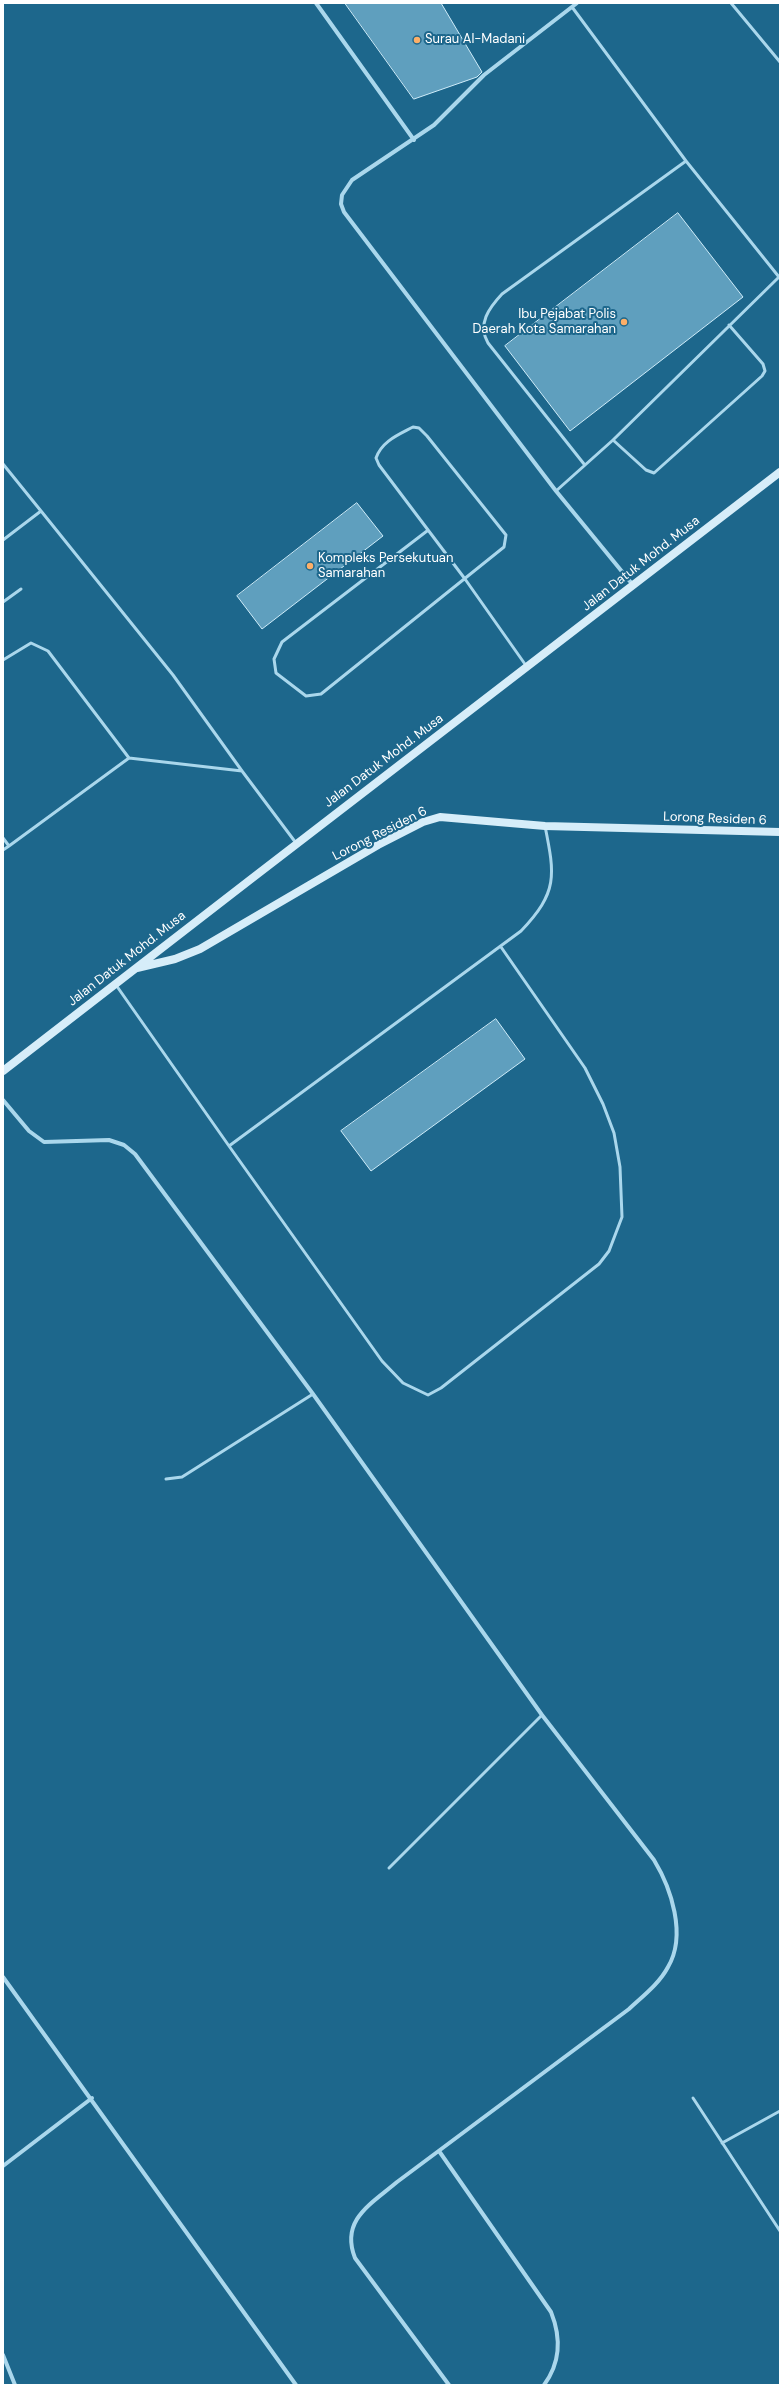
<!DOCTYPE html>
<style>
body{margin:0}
#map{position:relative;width:783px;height:2388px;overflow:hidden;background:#1d678c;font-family:"DM Sans",sans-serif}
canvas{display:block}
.frame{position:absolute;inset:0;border:4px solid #fff;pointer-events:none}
</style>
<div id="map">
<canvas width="783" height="2388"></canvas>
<div class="frame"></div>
</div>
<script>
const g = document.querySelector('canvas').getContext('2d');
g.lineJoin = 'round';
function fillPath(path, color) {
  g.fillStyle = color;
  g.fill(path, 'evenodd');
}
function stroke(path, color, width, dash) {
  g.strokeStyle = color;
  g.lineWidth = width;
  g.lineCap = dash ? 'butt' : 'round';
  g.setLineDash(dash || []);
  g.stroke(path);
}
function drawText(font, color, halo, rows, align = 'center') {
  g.font = font + ' "DM Sans",sans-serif';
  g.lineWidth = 4;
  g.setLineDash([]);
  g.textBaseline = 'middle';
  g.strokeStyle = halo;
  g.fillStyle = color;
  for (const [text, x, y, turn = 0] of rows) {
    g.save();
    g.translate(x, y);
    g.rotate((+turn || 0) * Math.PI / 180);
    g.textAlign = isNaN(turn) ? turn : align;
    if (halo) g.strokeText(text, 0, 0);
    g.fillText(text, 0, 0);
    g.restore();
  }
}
const building = new Path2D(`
 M345,3H441L482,72L477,77L414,99Z
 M678,213L743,297L570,431L505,346Z
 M357,503L383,536L262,629L237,596Z
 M496,1019L525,1059L371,1171L341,1131Z`);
const lane = new Path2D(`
 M731,3L780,62
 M613,440L646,470L654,473L762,376L765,371L763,364L729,325
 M3,464L41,511
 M584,464L488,343C477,324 489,308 502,294L686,161
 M556,491L613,440L779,277L686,161L572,7
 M427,531L282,642L274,659L276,673L306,696L321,694L504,547L506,535L427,436L419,428L413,427C398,435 382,441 376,458L379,465L465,579L527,667
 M3,540L41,511L173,675L242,771
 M3,602L21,589
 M3,660L31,643L48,651L129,758
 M3,838L9,846L129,758L242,771L296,843
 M3,850L9,846
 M116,985L229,1146L521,931C558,892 555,876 545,826
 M229,1146L382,1361L403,1383L428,1395L441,1388L599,1264L609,1251L622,1217L620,1167L614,1133L603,1104L585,1068L501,947
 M166,1479L182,1477L313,1394
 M389,1868L542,1715
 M693,2098L780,2231
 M722,2143L780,2111`);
const street = new Path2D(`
 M316,3L414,140
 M577,3L484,75L434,125L352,180L342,195L341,204L344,212L556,491L633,585
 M3,1100L29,1131L44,1142L109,1140L124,1145L135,1154L313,1394L542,1715L654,1860C671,1888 687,1935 668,1967C659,1984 643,1996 629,2009L397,2182C371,2204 340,2220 355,2258L449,2385
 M3,1977L296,2385
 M439,2151L551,2312C561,2337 561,2362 544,2385
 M3,2166L92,2098
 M3,2355L15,2385`);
const secondary = new Path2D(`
 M137,968L175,959L200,949L378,845L423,822L440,817L545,826L780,832
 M3,1071C261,870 522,672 780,472`);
const markers = [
 [417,40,4,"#fcaf68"],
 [624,322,4,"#fcaf68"],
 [310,566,4,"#fcaf68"]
];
const poiNames = [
 ["Surau Al-Madani",425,40],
 ["Ibu Pejabat Polis",616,315,"right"],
 ["Daerah Kota Samarahan",616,330,"right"],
 ["Kompleks Persekutuan",318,559],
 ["Samarahan",318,574]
];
const streetNames = [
 ["Jalan Datuk Mohd. Musa",641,564,-38],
 ["Jalan Datuk Mohd. Musa",384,761,-37],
 ["Lorong Residen 6",715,819,2],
 ["Lorong Residen 6",380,834,-27],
 ["Jalan Datuk Mohd. Musa",127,959,-38]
];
fillPath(building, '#5f9fbe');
stroke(building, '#cfecf9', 1);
stroke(lane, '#aad7ec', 3);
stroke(street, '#aad7ec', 4);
stroke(secondary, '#d6edf9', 8);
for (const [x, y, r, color] of markers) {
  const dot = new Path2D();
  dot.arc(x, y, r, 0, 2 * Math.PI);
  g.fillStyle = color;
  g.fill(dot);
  stroke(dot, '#1d678c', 1.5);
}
drawText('13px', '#fff', '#1d678c', poiNames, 'left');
drawText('13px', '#fff', '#1d678c', streetNames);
</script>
